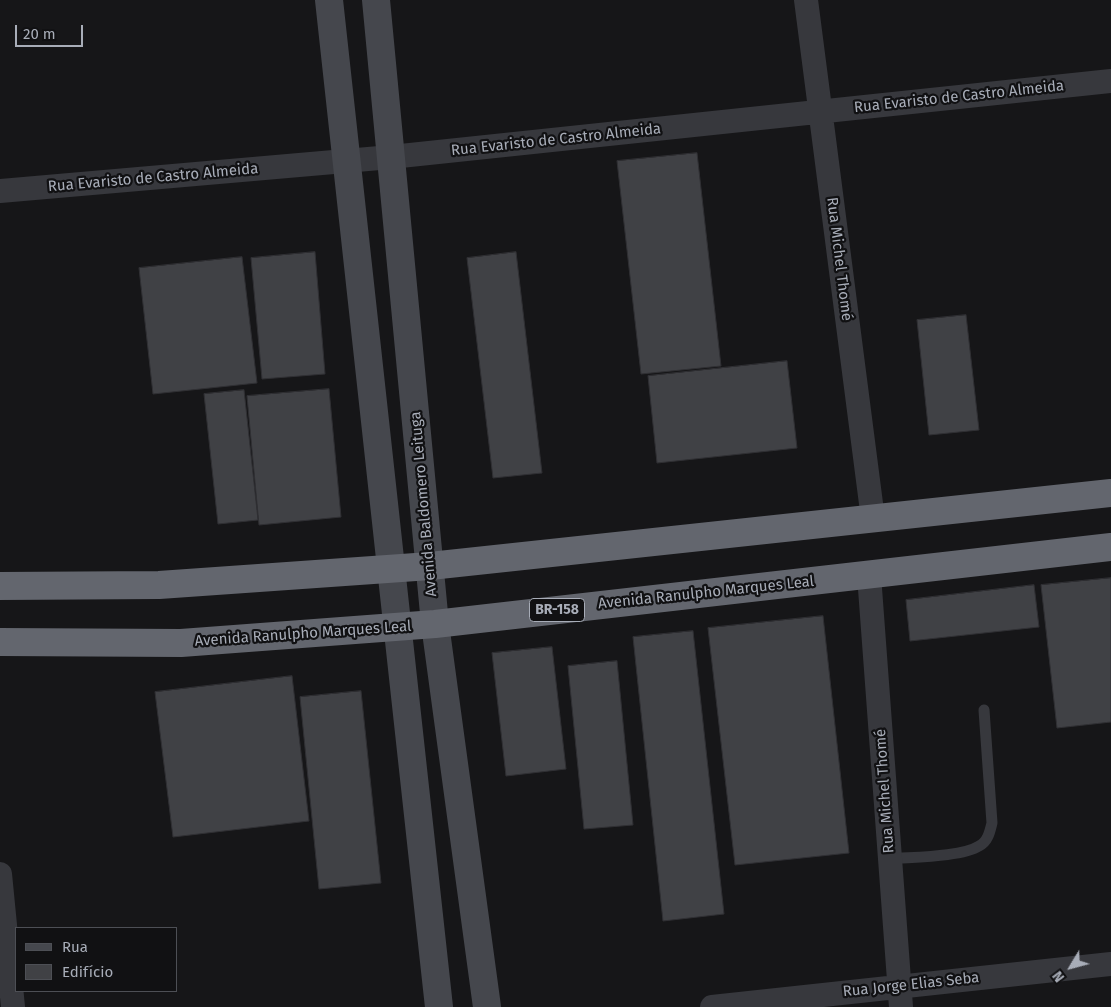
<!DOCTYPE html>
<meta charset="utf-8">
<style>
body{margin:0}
#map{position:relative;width:1111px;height:1007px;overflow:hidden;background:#161618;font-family:"Fira Sans",sans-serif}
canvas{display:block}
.legend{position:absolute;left:15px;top:927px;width:162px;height:65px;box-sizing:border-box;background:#111113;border:1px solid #4d4f55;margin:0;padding:6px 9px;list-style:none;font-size:15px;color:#a8adb8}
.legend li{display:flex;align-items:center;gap:10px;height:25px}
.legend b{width:25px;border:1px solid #4d4f55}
.north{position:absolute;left:1046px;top:942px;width:50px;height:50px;-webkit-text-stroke:4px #111113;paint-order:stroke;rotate:233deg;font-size:14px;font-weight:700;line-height:20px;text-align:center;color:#a8adb8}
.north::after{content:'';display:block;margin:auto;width:18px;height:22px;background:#a8adb8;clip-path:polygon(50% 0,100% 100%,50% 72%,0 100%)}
.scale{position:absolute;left:15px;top:25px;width:68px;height:22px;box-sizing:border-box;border:2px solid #a8adb8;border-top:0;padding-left:6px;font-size:15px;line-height:18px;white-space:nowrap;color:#a8adb8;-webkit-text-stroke:4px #111113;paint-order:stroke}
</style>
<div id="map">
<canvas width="1111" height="1007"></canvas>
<ul class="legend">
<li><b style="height:6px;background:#45474d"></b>Rua</li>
<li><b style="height:14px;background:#404145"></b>Edifício</li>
</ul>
<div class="north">N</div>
<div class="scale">20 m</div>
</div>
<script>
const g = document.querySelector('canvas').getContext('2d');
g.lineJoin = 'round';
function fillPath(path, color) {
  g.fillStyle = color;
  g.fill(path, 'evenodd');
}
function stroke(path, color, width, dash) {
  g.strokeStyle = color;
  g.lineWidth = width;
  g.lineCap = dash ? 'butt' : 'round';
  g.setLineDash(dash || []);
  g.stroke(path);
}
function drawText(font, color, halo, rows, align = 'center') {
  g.font = font + ' "Fira Sans",sans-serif';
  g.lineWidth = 4.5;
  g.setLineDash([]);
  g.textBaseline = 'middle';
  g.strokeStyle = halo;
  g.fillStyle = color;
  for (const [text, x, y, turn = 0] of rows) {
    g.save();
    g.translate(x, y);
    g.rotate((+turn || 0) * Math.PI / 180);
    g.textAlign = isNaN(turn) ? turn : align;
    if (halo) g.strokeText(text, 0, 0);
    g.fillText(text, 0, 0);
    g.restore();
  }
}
const building = new Path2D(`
 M697,153L721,366L641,374L617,161Z
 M315,252L325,374L262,379L251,258Z
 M516,252L542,473L493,478L467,258Z
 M242,257L257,383L153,394L139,268Z
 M966,315L979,430L929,435L917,320Z
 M787,361L797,448L657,463L648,376Z
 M329,389L341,517L259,525L247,396Z
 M244,390L258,520L218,524L204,394Z
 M1111,578V722L1057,728L1041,585Z
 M1034,585L1039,627L910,641L906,600Z
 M823,616L849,853L735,865L708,628Z
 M693,631L724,914L663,921L633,637Z
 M552,647L566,769L506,776L492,653Z
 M617,661L633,825L584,829L568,666Z
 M292,676L309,821L173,837L155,692Z
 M361,691L381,883L319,889L300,697Z`);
const lane = new Path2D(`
 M890,859C911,857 962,857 979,846C988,842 990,831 992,823L984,710`);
const street = new Path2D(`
 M806,0L873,519
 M0,191L391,157L1111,81
 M869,575L901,1007
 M0,874L13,1007
 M712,1007L1111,964`);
const secondary = new Path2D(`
 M329,0L439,1007
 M376,0L435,624L487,1007`);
const highway = new Path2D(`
 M0,586L159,585L430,566L1111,493
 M0,642L181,643L435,624L1111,547`);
const shields = [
 [557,610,55]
];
const shieldNames = [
 ["BR-158",557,610]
];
const streetNames = [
 ["Rua Evaristo de Castro Almeida",959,97,-6],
 ["Rua Evaristo de Castro Almeida",556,140,-6],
 ["Rua Evaristo de Castro Almeida",153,178,-5],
 ["Rua Michel Thomé",839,259,83],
 ["Avenida Baldomero Leituga",424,504,-95],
 ["Avenida Ranulpho Marques Leal",706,593,-6],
 ["Avenida Ranulpho Marques Leal",303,634,-4],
 ["Rua Michel Thomé",885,791,-94],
 ["Rua Jorge Elias Seba",911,985,-6]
];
fillPath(building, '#404145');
stroke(building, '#303034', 1);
stroke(lane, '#37383d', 11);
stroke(street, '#37383d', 24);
stroke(secondary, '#45474d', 28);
stroke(highway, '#63666e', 28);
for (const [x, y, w] of shields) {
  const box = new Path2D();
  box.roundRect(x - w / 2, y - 11.5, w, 23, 4);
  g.fillStyle = '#111113';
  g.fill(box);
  stroke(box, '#a8adb8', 1);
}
drawText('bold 14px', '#a8adb8', null, shieldNames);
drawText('15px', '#a8adb8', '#111113', streetNames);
</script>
